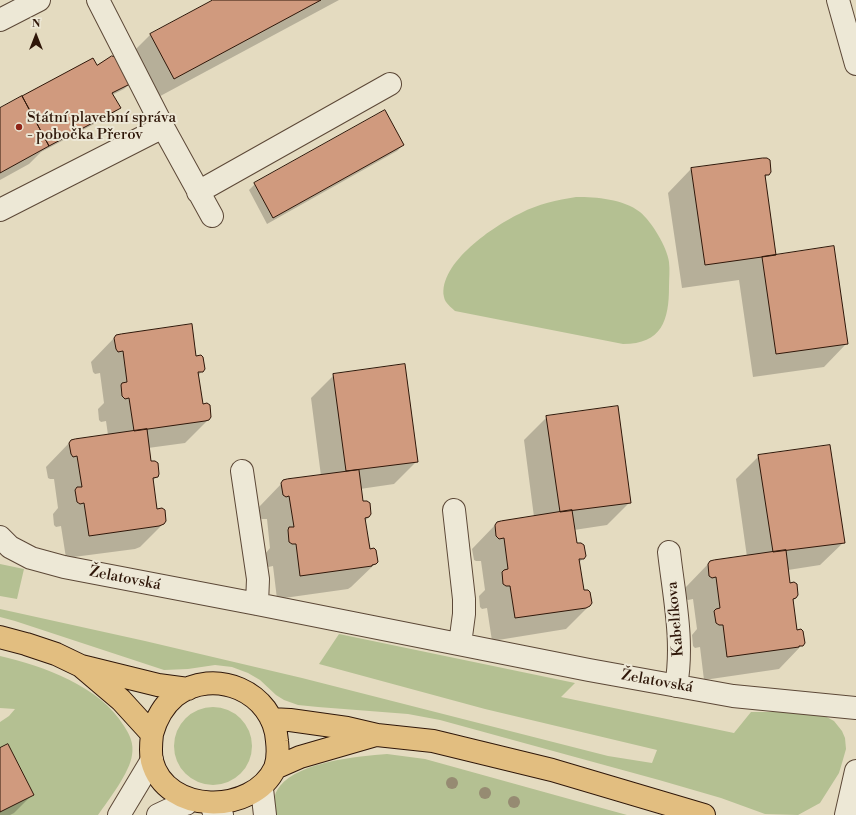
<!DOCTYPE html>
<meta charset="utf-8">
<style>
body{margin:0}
#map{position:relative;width:856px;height:815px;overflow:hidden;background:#e4dbc0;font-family:"Libre Bodoni",serif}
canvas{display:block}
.north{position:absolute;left:16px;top:16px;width:40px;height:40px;-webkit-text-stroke:3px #ede8d6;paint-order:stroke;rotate:0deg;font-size:11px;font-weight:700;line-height:16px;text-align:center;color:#2f1709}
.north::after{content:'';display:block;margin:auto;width:14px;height:18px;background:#2f1709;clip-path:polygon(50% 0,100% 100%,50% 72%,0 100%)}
</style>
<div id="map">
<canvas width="856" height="815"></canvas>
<div class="north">N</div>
</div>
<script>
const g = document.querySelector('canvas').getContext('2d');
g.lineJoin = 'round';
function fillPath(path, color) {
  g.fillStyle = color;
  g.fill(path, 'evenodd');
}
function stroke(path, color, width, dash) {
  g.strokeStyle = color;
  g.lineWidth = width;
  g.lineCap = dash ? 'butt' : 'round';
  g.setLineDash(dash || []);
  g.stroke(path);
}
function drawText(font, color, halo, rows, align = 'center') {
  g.font = font + ' "Libre Bodoni",serif';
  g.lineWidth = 4;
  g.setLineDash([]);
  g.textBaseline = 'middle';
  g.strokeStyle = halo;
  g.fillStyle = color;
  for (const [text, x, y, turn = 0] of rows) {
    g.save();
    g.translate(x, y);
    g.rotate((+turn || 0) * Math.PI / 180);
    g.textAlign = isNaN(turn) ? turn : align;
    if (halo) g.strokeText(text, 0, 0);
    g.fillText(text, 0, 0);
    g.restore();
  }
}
const green = new Path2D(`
 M576,197C597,197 623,199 640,212C652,222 667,247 669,262C670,270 669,279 669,287C669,320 662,344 623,344L455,311C451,307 445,303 444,297C438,263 495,225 521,213C538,204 557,200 576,197Z
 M0,564L24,569L17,599L0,596Z
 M0,609L145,641L302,678L608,756L652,763L657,750L485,709L319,664L339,634L575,683L561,697L734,733L751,712H813L823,715L834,721L842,731L845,738L846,749L842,763L839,773L820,803L798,815L765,814L721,798L659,780L440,720L408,714L318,707L298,705L284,700L276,695L260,680L248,673L232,667L215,665L188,669L164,670L15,621L0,617Z
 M0,656C43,666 100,686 124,726C130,735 134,744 132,755C130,772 108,801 98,815H0V812L34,795L8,744L0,748V722L9,716L15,709L0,708Z
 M174 746a39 39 0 1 1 78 0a39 39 0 1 1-78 0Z
 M387,754L425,759L627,815H273C273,805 273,794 280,786C299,762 358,756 387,754Z`);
const shadow = new Path2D(`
 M215,0H339L151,101L127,58L150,35Z
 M97,66L131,83L124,89L112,95L119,108L113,114L41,152L29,164L0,180V109Z
 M403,145L397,151L267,224L249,190L255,184Z
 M763,159L768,174L765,178L775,256L847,343L824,367L753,377L739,280L682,288L668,193L691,169Z
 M116,336L195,358L202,371L198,376L202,405L209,419L185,443L148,448L150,462L157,477L152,481L156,510L163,524L140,547L135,549L66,558L61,526L56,527L54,525L53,514L58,508L54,479H50L48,478L46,467L71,441L108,435L106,421L101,422L99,420L98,409L104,403L100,373L95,374L93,372L91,362Z
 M334,375L417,461L394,484L360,489L362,502L369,517L365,521L369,550L377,562L351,587L348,589L277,599L273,566L268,567L266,565L265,554L270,548L267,519H262L260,518L259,507L284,481L321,476L311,398Z
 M547,417L630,502L607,525L574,530L576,544L583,558L579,563L583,592L589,606L566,629L492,641L487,608L482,609L480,607L479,596L485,590L481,561H476L474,560L472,549L497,523L534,517L524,440Z
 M759,456L844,542L820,565L788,570L789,584L796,598L792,602L796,631L802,645L779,669L704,680L700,647L695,648L693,646L692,635L697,629L693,599L688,600L686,599L685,588L710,562L747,557L736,479Z
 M0,749L32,795L14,813L10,815H0Z`);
const building = new Path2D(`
 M213,0H321L174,79L150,34Z
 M112,56L119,58L132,83L112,93L121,108L49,146L22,96L93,58L97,65Z
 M22,96L49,146L0,173V108Z
 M385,110L404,145L273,218L254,183Z
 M763,158H767L770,160L771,172L769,175H765L776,255L705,265L691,168Z
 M834,246L848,344L776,354L762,257Z
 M192,324L196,356L201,355L203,357L205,369L203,372H198L203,404L207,403L210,405L211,417L209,420L205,421L134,431L129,398L125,399L122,396L121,385L122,383L127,382L123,351L118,352L116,349L114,338L116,335L121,334Z
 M405,364L418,462L346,471L333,374Z
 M618,406L631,503L560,512L546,416Z
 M147,429L151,461H155L158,463L159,474L158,477L153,478L157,509L162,508L165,510L166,521L164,524L159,526L89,536L84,503L80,504L77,502L75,490L77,487H82L77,456L73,457L71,454L69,443L71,440L75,439Z
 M830,445L845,543L773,552L758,455Z
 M359,470L363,501H367L370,503L371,514L369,517L365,518L370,549L374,548L376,550L378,562L376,564L372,565V566L300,576L296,544H292L289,542L288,530L289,527H294L289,496L286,497L283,495L281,483L283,480L287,479Z
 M572,510L577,543H581L584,545L586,556L584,559H579L584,590H588L590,592L592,603L590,606L586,608L515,618L510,586H506L503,584L502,572L504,570L508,569L504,538L499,539L496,536L495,525L497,522L501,521Z
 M786,550L790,583L794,582L797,584L798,595L796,598L793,599L797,630L801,629L803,631L805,643L803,646H799V647L727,657L723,625H719L716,623L714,611L716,609L720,608L716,577L712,578L709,576L708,564L710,561L714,560Z
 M8,744L34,795L0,812V748Z`);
const minor = new Path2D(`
 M838,0L856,64
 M0,20L39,0
 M163,127L212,216
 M198,192L390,84
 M0,210L163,127L98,0
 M242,471L258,579L257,604
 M454,510L464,599V614L460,644
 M0,537L10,547L31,558L64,567L257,604L589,670L733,696L856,708
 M669,552C674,596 684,642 676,686
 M262,789L265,815
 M213,810L222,815
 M119,815L152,760
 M158,815L175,807L186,804
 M846,815L856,771`);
const major = new Path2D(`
 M0,637L26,644L56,654L81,666L158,685L188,689
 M81,666L121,700L152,734C151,743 150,752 152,761C166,815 253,815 275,768C278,760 278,750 277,741C274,692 214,666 175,696C163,706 156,719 152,734
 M271,719L290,720L347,728L377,735L433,741L552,770L704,815
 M275,768L300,757L376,735`);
const trees = [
 [452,783],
 [485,793],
 [514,802]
];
const markers = [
 [19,127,4,"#8f2418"]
];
const poiNames = [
 ["Státní plavební správa",27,118],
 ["- pobočka Přerov",27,135]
];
const streetNames = [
 ["Želatovská",125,579,11],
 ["Kabelíkova",676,619,-95],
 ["Želatovská",657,682,10]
];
fillPath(green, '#b4c092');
fillPath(shadow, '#0003');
fillPath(building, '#d09a7e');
stroke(building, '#2f1709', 1);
stroke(minor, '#5c4837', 24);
stroke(major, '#2f1709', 24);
stroke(minor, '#ede8d6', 22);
stroke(major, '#e2be80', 22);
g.fillStyle = '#968b72';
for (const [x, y] of trees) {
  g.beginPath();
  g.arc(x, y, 6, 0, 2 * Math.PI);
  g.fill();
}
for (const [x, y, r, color] of markers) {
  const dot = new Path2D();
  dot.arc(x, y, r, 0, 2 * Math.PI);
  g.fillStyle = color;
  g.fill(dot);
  stroke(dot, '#ede8d6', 1.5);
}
drawText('15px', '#2f1709', '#ede8d6', poiNames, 'left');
drawText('15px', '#2f1709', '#ede8d6', streetNames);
</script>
